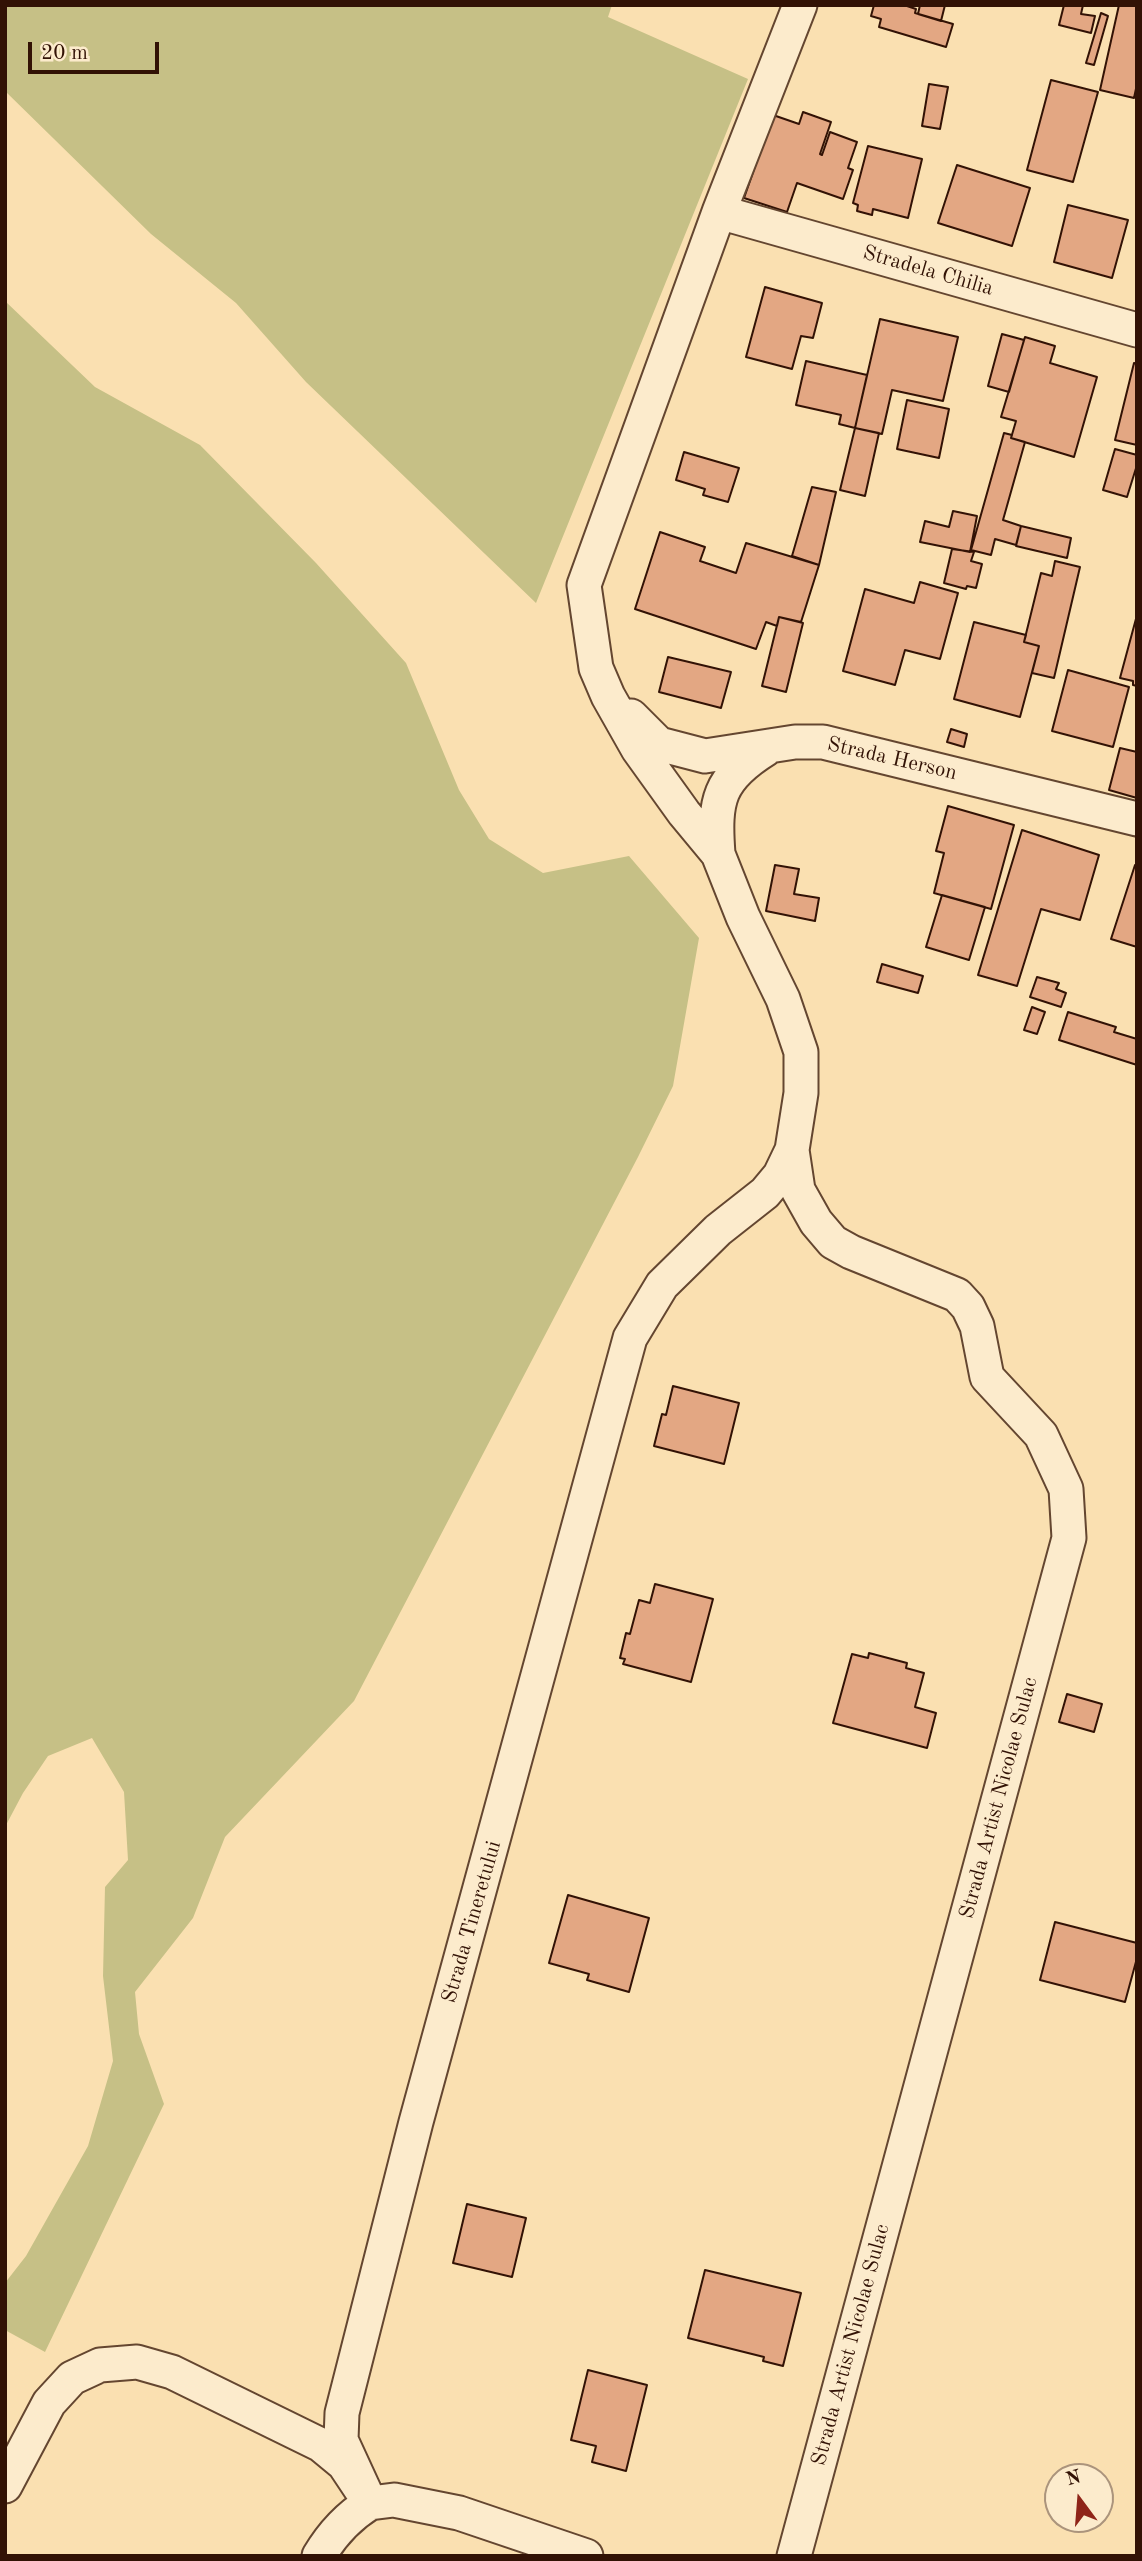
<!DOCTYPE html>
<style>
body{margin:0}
#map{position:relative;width:1142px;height:2561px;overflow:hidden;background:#fae0b1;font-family:"Old Standard TT",serif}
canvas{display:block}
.frame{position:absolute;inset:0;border:7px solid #321205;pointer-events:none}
.north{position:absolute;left:1044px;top:2463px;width:70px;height:70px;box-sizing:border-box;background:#fcebcc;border:2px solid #ab947c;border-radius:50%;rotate:344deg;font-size:19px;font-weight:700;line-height:28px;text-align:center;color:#321205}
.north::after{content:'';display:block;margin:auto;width:24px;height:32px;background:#8f2418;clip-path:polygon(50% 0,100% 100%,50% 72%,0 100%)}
.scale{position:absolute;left:28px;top:42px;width:131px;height:32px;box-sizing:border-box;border:4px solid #321205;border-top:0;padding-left:9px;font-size:21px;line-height:24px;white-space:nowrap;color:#321205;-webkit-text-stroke:5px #fcebcc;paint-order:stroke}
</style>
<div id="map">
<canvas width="1142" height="2561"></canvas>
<div class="frame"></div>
<div class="north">N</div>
<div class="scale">20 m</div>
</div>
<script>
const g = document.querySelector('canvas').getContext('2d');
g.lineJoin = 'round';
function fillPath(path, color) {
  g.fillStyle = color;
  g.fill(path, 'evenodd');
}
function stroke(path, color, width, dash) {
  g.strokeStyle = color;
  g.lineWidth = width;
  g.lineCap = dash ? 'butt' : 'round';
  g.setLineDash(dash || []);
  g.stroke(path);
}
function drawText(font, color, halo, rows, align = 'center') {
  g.font = font + ' "Old Standard TT",serif';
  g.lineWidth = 6;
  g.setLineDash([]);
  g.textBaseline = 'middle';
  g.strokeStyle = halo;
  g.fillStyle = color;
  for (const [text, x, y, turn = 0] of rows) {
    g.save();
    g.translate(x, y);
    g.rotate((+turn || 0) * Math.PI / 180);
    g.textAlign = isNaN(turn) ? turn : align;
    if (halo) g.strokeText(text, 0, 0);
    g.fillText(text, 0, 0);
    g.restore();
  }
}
const green = new Path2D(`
 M5,5H612L608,17L748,79L536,603L306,382L236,303L151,234L5,91Z
 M5,301L95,387L200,445L316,563L406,663L459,790L489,839L543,873L629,856L699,938L673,1086L638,1157L354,1701L225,1837L193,1918L135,1992L139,2034L164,2104L45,2352L5,2330V2283L26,2256L88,2146L113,2061L103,1976L105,1887L128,1860L124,1792L92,1738L48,1756L23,1793L5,1827Z`);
const building = new Path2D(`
 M874,5H904L916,9L915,13L953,24L946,47L879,27L881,19L871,16Z
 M920,5H945L941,21L918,14Z
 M1064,5H1083L1081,14L1095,16L1091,33L1059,25Z
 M1119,5H1137V84L1134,98L1100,90Z
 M1101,13L1108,16L1094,65L1086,63Z
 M1051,80L1098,92L1073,182L1027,170Z
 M929,84L948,87L940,129L922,126Z
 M803,112L831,122L820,154L822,155L830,132L857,142L848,168L853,170L843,199L797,183L787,212L744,198L773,115L799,124Z
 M868,146L922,159L908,218L873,209L872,215L857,211L858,205L853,203Z
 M957,165L1030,188L1012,246L938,223Z
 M1068,205L1128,220L1112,278L1054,262Z
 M765,287L822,303L813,338L801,336L792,369L746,357Z
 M880,319L958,337L943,401L892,390L882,434L855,428Z
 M1002,334L1024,340L1009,392L988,386Z
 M1025,337L1055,346L1050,363L1097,377L1074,457L1011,438L1016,421L1001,417Z
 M806,361L867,375L855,428L839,424L841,415L796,405Z
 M1134,363L1137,364V445L1115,440Z
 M907,400L949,409L939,458L897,449Z
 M855,428L879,433L865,496L840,490Z
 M1004,433L1012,435L1011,438L1025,442L1003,520L1021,526L1016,545L995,539L991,555L971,550Z
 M1115,449L1137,455V465L1127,497L1103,490Z
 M684,452L739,468L728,502L703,495L705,489L676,480Z
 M812,487L836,492L819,565L792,556Z
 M953,511L977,516L970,552L920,542L925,521L949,527Z
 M1021,526L1071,538L1067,558L1016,546Z
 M660,532L705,547L700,561L736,573L746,543L819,565L801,622L779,617L777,626L766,622L756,649L635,609Z
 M952,549L974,552L971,561L982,564L976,588L967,586L966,589L944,583Z
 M1055,561L1080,567L1054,678L1032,673L1039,646L1024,642L1041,573L1052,576Z
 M920,582L958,593L940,659L905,650L895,685L843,671L865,589L914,603Z
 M1137,615V686L1133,685V681L1120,678Z
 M779,617L803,623L786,692L762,686Z
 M974,622L1026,635L1024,642L1039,646L1020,717L954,699Z
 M668,657L731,672L721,708L659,692Z
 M1068,670L1129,687L1113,747L1052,731Z
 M951,729L967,734L964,747L947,742Z
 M1120,748L1137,752V798L1109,790Z
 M948,806L1014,825L991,909L934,893L944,853L936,851Z
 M1022,830L1099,855L1080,920L1041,909L1017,986L978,975Z
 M775,865L799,869L794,894L819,898L815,921L766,911Z
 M1135,865H1137V947L1111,939Z
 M942,895L985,907L969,960L926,947Z
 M882,964L923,976L918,993L877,982Z
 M1037,977L1059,983L1056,989L1066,993L1061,1007L1030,997Z
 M1032,1007L1045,1012L1037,1034L1024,1030Z
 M1068,1012L1116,1027L1114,1032L1137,1039V1065L1059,1040Z
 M673,1386L739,1403L724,1464L654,1446L662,1414L666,1415Z
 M655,1584L713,1599L691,1682L623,1664L625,1659L620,1658L626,1633L630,1634L639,1600L650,1603Z
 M869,1653L907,1663L906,1668L924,1673L915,1707L936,1713L927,1748L833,1723L852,1654L868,1658Z
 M1067,1694L1102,1704L1094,1732L1059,1722Z
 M568,1895L649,1918L629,1992L587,1980L589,1974L549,1963Z
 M1055,1922L1137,1943V1958L1125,2002L1040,1980Z
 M467,2204L526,2218L512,2277L453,2263Z
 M705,2270L801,2293L783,2366L763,2361L764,2357L688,2338Z
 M588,2370L647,2385L626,2471L592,2462L596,2446L571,2440Z`);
const minor = new Path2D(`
 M719,212L1137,330
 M631,716L659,744L705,756L795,742H823L1137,819
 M718,854C714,800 718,779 766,749
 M792,1150L798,1190L816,1222L833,1242L851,1252L957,1295L968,1307L977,1326L987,1377L1041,1435L1066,1489L1069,1538L794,2556
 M5,2486L49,2403L72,2378L100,2365L137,2362L172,2372L321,2445L344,2464L370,2503L394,2500L459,2513L586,2556
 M319,2556C332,2534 349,2516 370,2503L341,2440L342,2413L416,2122L630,1338L662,1285L718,1230L765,1193L780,1175L792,1150L801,1093V1052L783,999L743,917L718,854L684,813L638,749L608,696L596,668L584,585L719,212L800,5`);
const streetNames = [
 ["Stradela Chilia",928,271,16],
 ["Strada Herson",892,759,13],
 ["Strada Artist Nicolae Sulac",999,1798,-75],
 ["Strada Tineretului",472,1922,-74],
 ["Strada Artist Nicolae Sulac",851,2345,-75]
];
fillPath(green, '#c6c086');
fillPath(building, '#e3a783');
stroke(building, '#321205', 2);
stroke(minor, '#644630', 37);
stroke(minor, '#fcebcc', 33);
drawText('21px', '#321205', '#fcebcc', streetNames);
</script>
